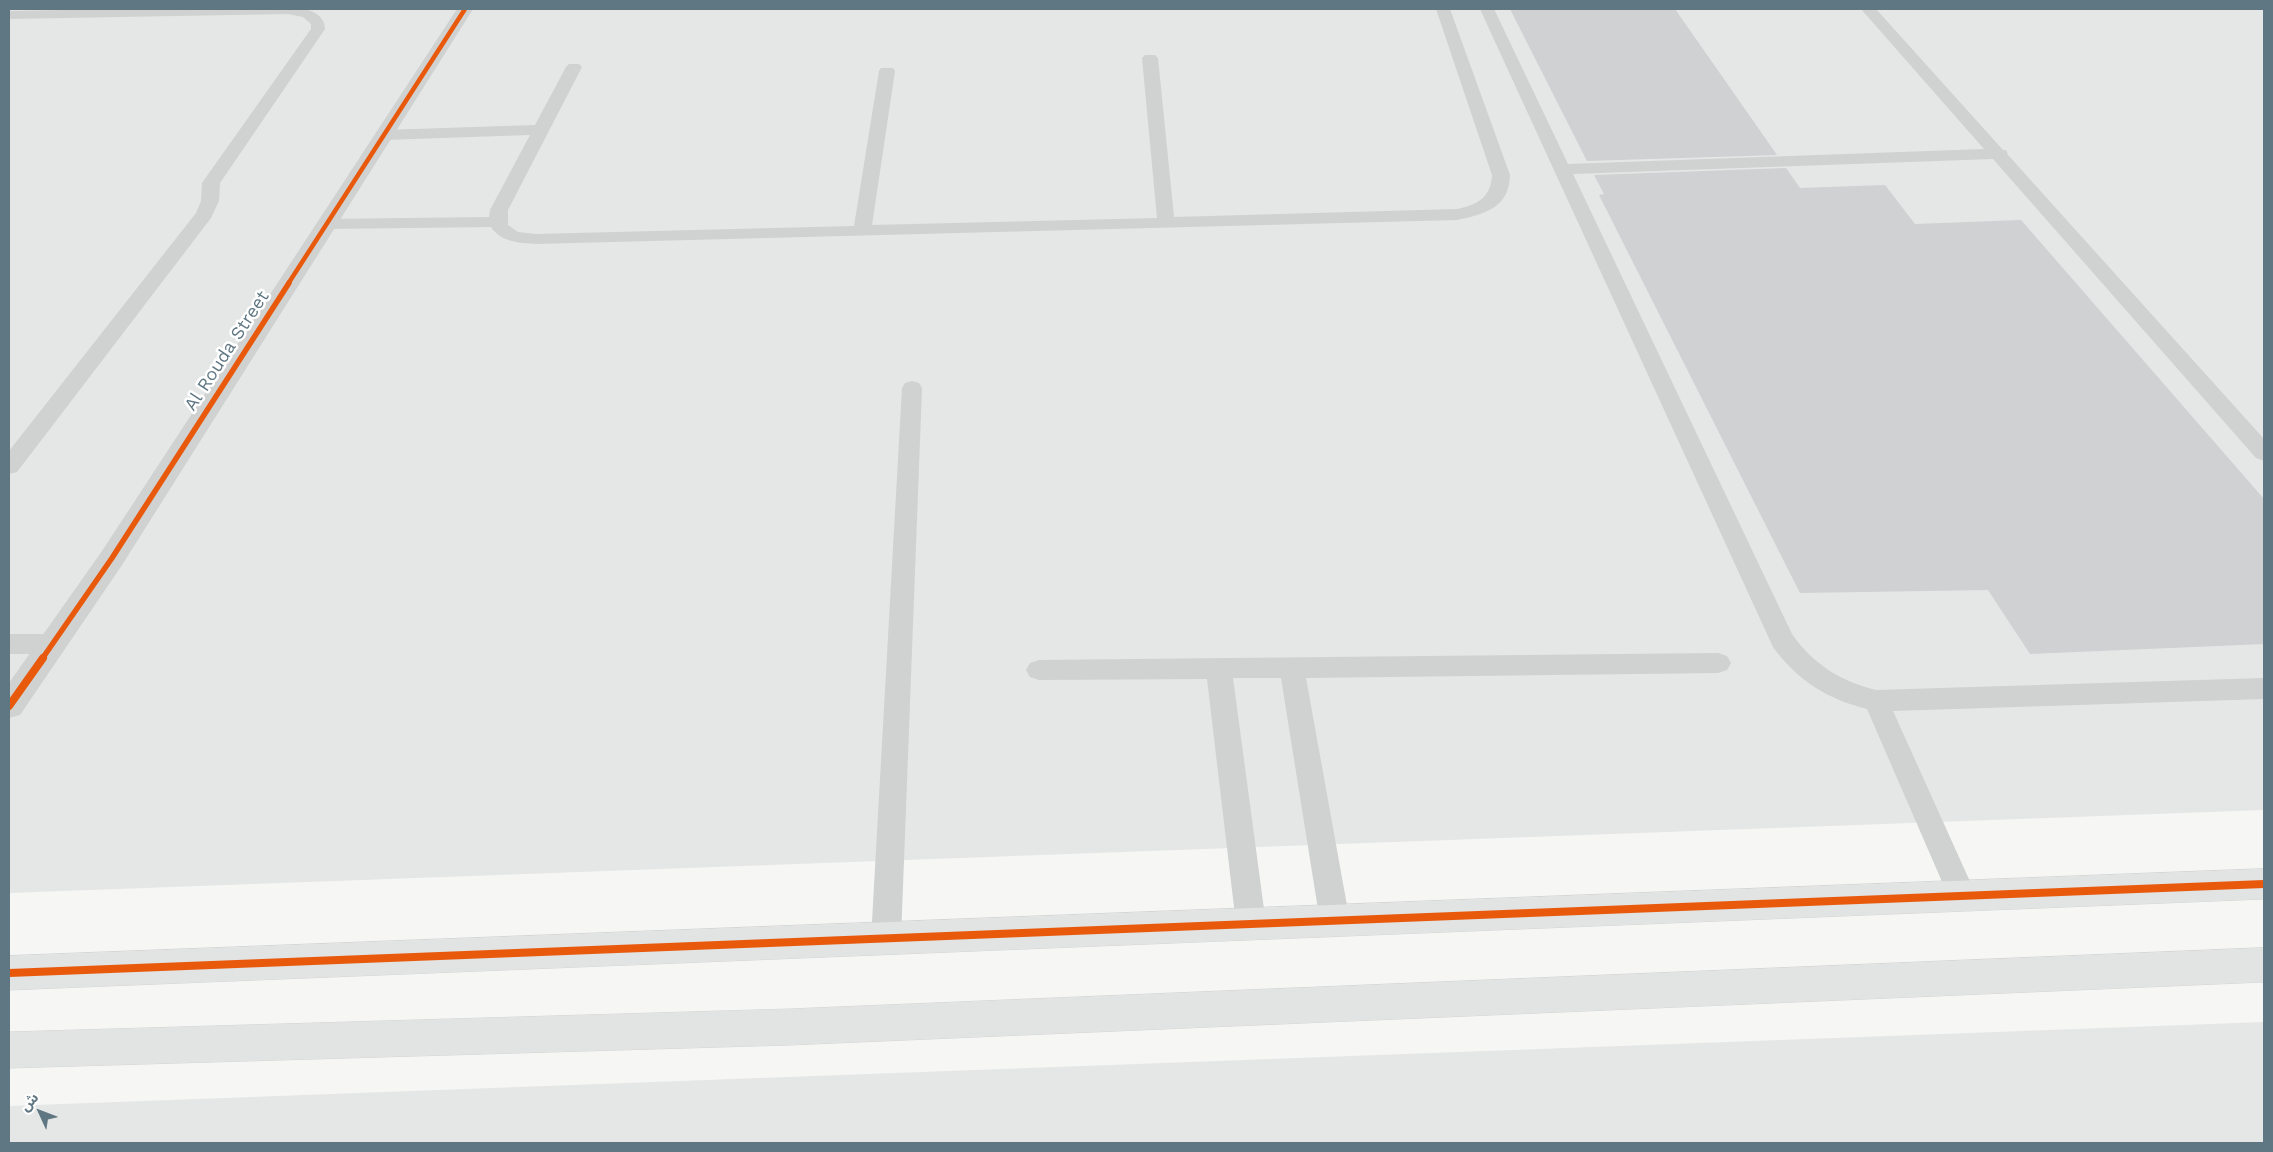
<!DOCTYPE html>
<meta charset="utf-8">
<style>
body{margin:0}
#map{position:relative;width:2273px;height:1152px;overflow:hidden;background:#f6f6f5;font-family:"Work Sans","Noto Sans Arabic",sans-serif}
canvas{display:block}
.frame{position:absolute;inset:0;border:10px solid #5f7782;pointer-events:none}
.north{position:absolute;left:15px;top:1087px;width:50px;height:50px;-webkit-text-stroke:4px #fff;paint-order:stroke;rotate:313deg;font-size:14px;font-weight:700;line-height:20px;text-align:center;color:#5f7782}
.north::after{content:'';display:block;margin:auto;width:18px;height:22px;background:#5f7782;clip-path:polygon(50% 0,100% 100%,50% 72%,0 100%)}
</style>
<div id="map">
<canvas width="2273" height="1152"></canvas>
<div class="frame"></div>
<div class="north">ش</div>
</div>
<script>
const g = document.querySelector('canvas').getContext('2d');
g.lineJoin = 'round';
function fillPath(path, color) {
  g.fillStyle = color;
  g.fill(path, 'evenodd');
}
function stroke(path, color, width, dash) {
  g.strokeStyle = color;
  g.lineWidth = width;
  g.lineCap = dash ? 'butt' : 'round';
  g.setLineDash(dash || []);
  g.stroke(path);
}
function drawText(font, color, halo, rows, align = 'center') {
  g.font = font + ' "Work Sans",sans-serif';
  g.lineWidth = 5;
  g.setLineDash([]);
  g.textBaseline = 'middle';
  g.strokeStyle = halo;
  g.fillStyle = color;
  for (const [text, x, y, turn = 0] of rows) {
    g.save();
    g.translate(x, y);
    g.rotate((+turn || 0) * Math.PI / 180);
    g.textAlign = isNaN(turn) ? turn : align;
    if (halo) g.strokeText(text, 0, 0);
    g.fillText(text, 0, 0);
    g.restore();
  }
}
const built = new Path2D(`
 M9,9H2264V810L9,893Z
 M2264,1022V1143H9V1106Z`);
const building = new Path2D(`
 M1510,9H1675L1777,155L1587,161Z
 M1786,168L1800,188L1885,185L1915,224L2021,220L2264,499V644L2030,654L1988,590L1800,593L1599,195L1604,194L1594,175Z`);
const lane = new Path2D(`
 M113,9H304C314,11 325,17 325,29L220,183L219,201L211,218L17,472L9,474V451L196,213L201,201L202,183L311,29V24L303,17L288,14L9,19V11Z
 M1436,9H1450L1510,175C1509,208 1485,214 1457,220L536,244C519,243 501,242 491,227L326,229L320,228L317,224L320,220L326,219L489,217L490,210L530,135L383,140L377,139L375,135L377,131L383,130L535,125L566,67L569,64H579L582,67L508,210V225L518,232L536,234L854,226L879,71L881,68H893L895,71L872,225L1157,218L1142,58L1145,55H1155L1158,58L1174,217L1457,209C1478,205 1491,197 1492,175Z
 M1480,9H1494L1568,164L1984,149L1861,9H1876L2003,150H2006L2008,155L2264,439V461L2256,458L1993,159L1573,174L1792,634C1813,664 1840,681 1876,690L2264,678V699L1893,711L1977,897L1973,907L1963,911L1953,907L1867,709C1827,699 1797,680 1773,647Z
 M912,381L919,383L922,388L901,939L896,949L886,953L876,949L871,939L902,388L905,383Z
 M9,634H52L61,637L64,644L61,651L52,654H9Z
 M1718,653L1727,656L1731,663L1727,670L1718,673L1306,678L1350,922L1345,932L1335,936L1325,932L1320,922L1281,678H1233L1266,924L1261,934L1251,938L1241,934L1236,924L1207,679L1039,680L1030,677L1026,670L1030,663L1039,660Z`);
const street = new Path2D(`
 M457,9H473L122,565L20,715L9,718V683L102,551Z`);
const secondary = new Path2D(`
 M2264,869V899L9,990V956Z
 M2264,948V982L789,1045L9,1068V1032L789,1009Z`);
const cyclewayFar2 = new Path2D(`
 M288,284L465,9`);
const cyclewayFar1 = new Path2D(`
 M42,659L112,558L289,283`);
const cycleway = new Path2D(`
 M9,706L43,658
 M9,973L2264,884`);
const streetNames = [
 ["Al Rouda Street",227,351,-57]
];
fillPath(built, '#e4e7e6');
fillPath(building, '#cfd1d2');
stroke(secondary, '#d3d4d4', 1);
fillPath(lane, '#d0d1d1');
fillPath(street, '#d0d1d1');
fillPath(secondary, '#e2e3e3');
stroke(cyclewayFar2, '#e8590c', 4.5);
stroke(cyclewayFar1, '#e8590c', 5.5);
stroke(cycleway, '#e8590c', 8);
drawText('18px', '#5f7782', '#fff', streetNames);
</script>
